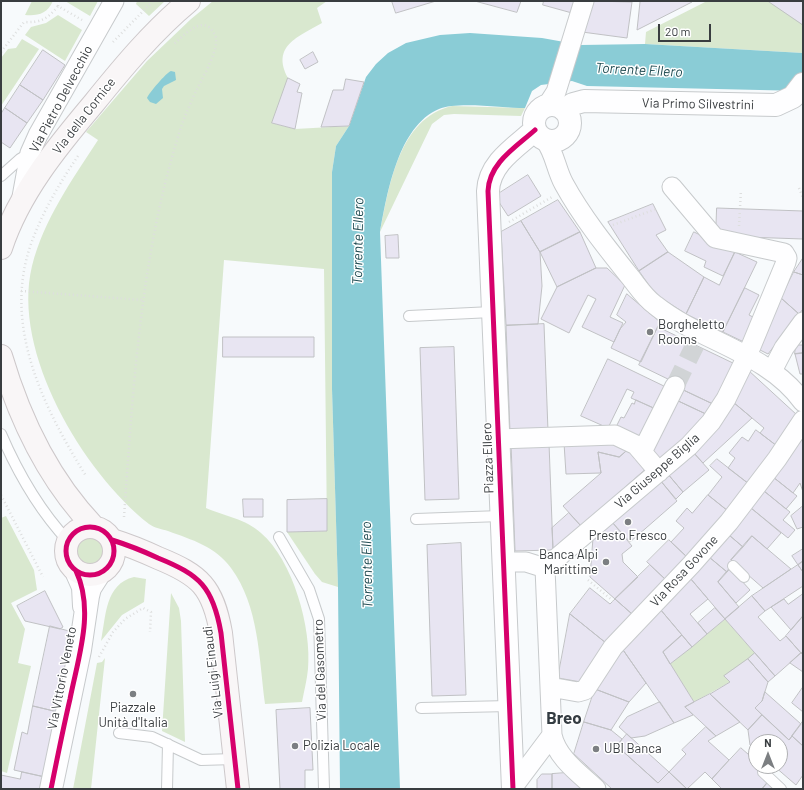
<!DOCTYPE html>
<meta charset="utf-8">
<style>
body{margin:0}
#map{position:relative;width:804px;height:790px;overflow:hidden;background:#f7fafc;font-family:Barlow,sans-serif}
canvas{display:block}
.frame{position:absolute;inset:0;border:2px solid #393d40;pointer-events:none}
.north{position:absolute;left:748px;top:734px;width:40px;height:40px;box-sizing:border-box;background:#fff;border:1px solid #b0b1b3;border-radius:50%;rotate:0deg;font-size:11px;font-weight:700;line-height:16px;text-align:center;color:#393d40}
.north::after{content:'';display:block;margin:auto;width:14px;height:18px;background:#7c7f82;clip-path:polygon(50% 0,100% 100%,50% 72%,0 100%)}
.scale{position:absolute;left:658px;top:24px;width:53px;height:18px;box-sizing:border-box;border:2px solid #393d40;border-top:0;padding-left:5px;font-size:12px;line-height:14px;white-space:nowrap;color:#393d40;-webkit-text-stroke:3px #fff;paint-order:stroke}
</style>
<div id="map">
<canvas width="804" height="790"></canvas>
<div class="frame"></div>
<div class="north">N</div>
<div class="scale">20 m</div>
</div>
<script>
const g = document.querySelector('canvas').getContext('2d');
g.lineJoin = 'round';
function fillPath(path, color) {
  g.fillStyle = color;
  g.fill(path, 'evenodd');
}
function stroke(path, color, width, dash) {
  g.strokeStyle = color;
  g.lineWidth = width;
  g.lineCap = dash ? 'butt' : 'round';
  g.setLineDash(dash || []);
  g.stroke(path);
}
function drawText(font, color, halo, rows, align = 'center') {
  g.font = font + ' Barlow,sans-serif';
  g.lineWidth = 3;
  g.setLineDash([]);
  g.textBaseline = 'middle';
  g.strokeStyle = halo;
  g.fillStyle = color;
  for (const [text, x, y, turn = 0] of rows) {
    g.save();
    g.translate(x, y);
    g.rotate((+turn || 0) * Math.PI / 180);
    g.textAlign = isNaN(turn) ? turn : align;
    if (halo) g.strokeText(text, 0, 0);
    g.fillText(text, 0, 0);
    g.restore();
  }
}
const green = new Path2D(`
 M32,1H53C47,14 38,16 25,15Z
 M65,1H98L90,16Z
 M137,1H165L149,16L136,4Z
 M213,1H327L317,8L322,23C298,37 271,46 288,78L272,123L295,129L349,126L336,146L332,172V389L338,587L322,582L315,574L287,532L327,531L324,269L224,260L206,508C224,516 246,519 261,533C293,560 312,629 308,669C307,680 304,691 302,702L265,704C259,658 259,606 231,568C215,546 192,540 168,531C162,529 154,528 149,524C83,472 11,352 32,266C44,219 72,180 98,140L86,132L147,61L191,19Z
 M707,1H768L803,23V53L645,44L646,32Z
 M58,15L82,30L65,61L25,35L31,27L46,23Z
 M22,39L39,49L1,106V58L8,49L16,48Z
 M452,106L525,108L521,116L454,114L444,115L432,124L380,232C389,186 399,118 452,106Z
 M6,516L34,570L37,590L11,603L25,629L18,663L31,666L7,773L1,771V518Z
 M76 551a14 14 0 1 1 28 0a14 14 0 1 1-28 0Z
 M134,577L146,579L144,602L122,615L101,641C106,616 105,584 134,577Z
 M171,593L179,608L181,621L185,742L162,731Z
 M725,619L755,653L730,682L694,702L670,664Z
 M105,658L91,789H73L97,663L102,662Z`);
const water = new Path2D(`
 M470,33L542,38L581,45L645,44L803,53V91L587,86L572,81L541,85L532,91L525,108C504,108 457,101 439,109C398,126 387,194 380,232L400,789H340L338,587L332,389V172L336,146L349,126L366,77L376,64L388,53L406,43L440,35Z
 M171,71L175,72L176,80L164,86L162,89L163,98L156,104L150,102L147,98C149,93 166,73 171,71Z`);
const building = new Path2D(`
 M392,1H436L396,13Z
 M475,1H521L517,12Z
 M544,1H575L572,13L543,5Z
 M592,1L632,2L627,38L582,32Z
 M642,1H692V2L637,30L640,2Z
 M768,1H803V23L802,24Z
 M43,50L65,65L43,100L20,85Z
 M313,52L318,62L305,69L300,60Z
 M288,78L300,84L297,92L302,93L295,129L272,123Z
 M346,79L364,82L349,126L321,127L333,90H343Z
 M20,85L43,100L27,123L5,108Z
 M5,108L27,123L10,148L1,142V114Z
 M528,175L541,196L508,216L495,196Z
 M558,200L580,232L540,252L521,221Z
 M653,204L666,230L656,235L668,252L639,271L608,222Z
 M717,208L803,211V239L716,236Z
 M521,221L540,252L542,286L538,324L506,325L501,232Z
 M580,232L596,268L557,287L540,252Z
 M694,232L735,252L723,276L704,267L706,261L685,251Z
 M398,235L399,258H386L385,236Z
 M668,252L704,277L686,314L655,294L639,271Z
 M735,252L757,262L723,332L686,314L704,277L719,285Z
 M803,258V275L794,272Z
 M596,268H607L625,285L610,317L623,323L614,342L582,327L596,299L588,295L569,333L541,319L557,287Z
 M794,272L803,275V309L799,314L781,298Z
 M745,288L759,295L749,315L757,319L746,343L723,332Z
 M627,294L660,322L641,362L611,348L620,329L626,322L617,315Z
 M781,298L799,314L768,354L756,348Z
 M544,324L548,431L510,433L506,326Z
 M658,327L735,364L715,405L675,386L674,382L639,365Z
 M223,337H314V357H223Z
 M796,345H803V353L795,354Z
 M454,347L459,499L425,500L420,348Z
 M803,353V374H800L795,354Z
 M608,359L668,388L658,410L631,398L634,392L627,389L608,428L581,416Z
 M748,370L797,415L777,446L760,433L764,428L733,402Z
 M679,388L715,405L708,415L674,399Z
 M674,399L708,415L658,464L647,451Z
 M636,400L658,410L642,442L615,429L621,417L624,418L632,403L634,404Z
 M733,402L752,418L703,463L693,452Z
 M756,430L777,446L749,484L728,468L735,458L729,453L742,437L748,441Z
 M803,434V492L800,483L793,493L773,477Z
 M616,440L631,447L619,457L598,452L601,473L566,474L564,443Z
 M549,443L553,550L515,551L511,444Z
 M631,447L649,466L581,526L563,506L601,473L598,452L619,457Z
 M693,452L709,470L683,492L667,473Z
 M717,459L749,484L728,511L708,495L722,477L710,466Z
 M667,473L683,492L676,499L660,480Z
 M773,477L797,496L786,509L764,491Z
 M660,480L677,501L630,542L612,522Z
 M764,491L790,512L783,520L795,530L788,538L751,508Z
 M708,495L728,511L688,558L671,542L684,528L676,521L687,508L692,513Z
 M243,499H263V517H244Z
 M327,499V531L287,532V500Z
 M803,506V527L797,529L791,516Z
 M751,508L781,533L767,549L752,536L743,547L729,535Z
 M569,513L581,526L553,550L552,528Z
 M612,522L632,546L622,554L623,562L638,577L615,599L590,577L593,538Z
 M729,535L743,547L731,560L735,563L727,572L709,557Z
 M752,536L791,569L763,588L731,560Z
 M669,540L688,558L666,580L647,562Z
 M461,543L466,695L432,696L427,545Z
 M803,549V561L798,565L792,556Z
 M709,557L727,572L718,582L739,607L725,619L690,578Z
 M803,561V572L798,565Z
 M650,565L666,580L632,614L615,599Z
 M798,565L803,572V586L765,611L752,596Z
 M730,568L750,590L736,603L718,582Z
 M690,578L708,599L690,614L707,634L692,647L660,609Z
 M590,588L610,604L615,599L632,614L606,643L570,614Z
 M45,591L63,627L60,629L25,621L17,606Z
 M803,594V616L791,630L771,607L784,599L788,604Z
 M752,596L765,611L758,617L780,641L786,636L801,653L775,676L725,619Z
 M715,608L725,619L707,634L698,623Z
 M660,609L682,635L663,652L694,702L685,707L693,715L674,723L621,647Z
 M570,614L606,643L581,682L558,678Z
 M803,616V651L801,653L786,636Z
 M50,626L69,631L73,640L58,712L33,706Z
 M682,635L692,647L670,664L663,652Z
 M621,647L646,683L629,702L595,689Z
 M755,653L775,676L768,682L748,659Z
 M801,653L803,655V672L790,663Z
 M748,659L768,682L762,701L755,708L762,715L748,730L710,694L730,682L724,676Z
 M803,687V712L792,703Z
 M595,689L629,702L611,730L584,722Z
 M765,692L801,724L789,740L755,708L762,701Z
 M710,694L740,722L716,736L685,707Z
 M660,702L674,723L645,736L631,738L619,727L627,717Z
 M33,706L58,712L45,777L14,770L22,732L27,734Z
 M310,708L313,770H305V789H280L276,710Z
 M762,715L789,740L792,736L803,746V775L796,785L774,766H780V742H756V750L750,745L748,730Z
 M803,721V746L792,736Z
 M584,722L611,730L622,739L617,746L658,783L669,772L687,789H612L574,754Z
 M706,727L716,736L708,741L729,760L712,779L705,772L687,789L669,772L686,754L682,750Z
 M627,734L669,772L658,783L617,746Z
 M741,748L756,761V766H761L765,770L768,782L762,789H722L712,779Z
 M22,772L45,777L42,789H1V775L20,779Z
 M564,773L582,789H552V774Z
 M542,774H552V789H537V780Z
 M768,782L776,789H762Z`);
const streetTunnel = new Path2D(`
 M675,386L695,345`);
const path = new Path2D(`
 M59,1L58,6L82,20
 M113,42L153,1
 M1,52L24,22C40,23 48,19 58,6
 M78,156C59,184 42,213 31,244C2,326 44,408 86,476
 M799,188L803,198
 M509,222L552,197
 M613,225L656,209
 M739,226L741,190
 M21,291L142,300
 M1,495L43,577
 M124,517C133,390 140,262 177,140C181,126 186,113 192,100C198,85 218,54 216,38C215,34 213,31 210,28C199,18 182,37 174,44
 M588,580L613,601
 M99,657L113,632L125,619L143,608L151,612L150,632`);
const lane = new Path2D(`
 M1,176L20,159L30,153
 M409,316L492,312
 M1,434C17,471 40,511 68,541
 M416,519L501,516
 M279,537L309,589L319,619L324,789
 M733,566L744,577
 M421,708L509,706
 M119,733L152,737L201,760L234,759
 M763,772L781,789
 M167,789L168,744`);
const street = new Path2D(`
 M547,106L556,92L584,1
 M545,140C555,153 556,170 564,184C582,217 607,248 631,278C638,287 645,298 655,305C701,342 767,352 803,402
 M22,197L30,153L38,135L114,1
 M772,371L784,348L803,322
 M498,439L615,435L636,445L659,472
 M642,452L675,386
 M503,562H526L545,568
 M545,568L689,446L711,422L726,399L747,356L786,262L787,258L784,253L715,238L672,187
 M550,687L578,692L585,690L613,647L691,565L729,522L777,459L803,420
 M552,735C557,758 579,773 596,789
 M513,787L552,735L545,568`);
const secondary = new Path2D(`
 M534 123a18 18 0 1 1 36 0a18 18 0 1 1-36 0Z
 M564,110L573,104L584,101L776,105L793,97L803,84
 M76,571L83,587L84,606
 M51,789L80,650L88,596L90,588L99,574
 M513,789L488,191C489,163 516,147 535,130`);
const primary = new Path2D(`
 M1,248C19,193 57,147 94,103C123,67 153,31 189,1
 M1,356C19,417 49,480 94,527
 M66 551a24 24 0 1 1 48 0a24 24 0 1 1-48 0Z
 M112,540C128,545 143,551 158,558C200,575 213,587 221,633L238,789`);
const cycleway = new Path2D(`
 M66 551a24 24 0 1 1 48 0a24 24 0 1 1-48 0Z
 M112,540C128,545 143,551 158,558C200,575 213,587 221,633L238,789
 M51,789C57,759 63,729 70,699C78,658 95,611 76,571
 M513,789L488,191C489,163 516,147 535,130`);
const markers = [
 [650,332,4,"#7c7f82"],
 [628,522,4,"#7c7f82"],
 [606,562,4,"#7c7f82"],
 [133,694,4,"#7c7f82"],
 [295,746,4,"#7c7f82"],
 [596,749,4,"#7c7f82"]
];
const streetNames = [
 ["Via Pietro Delvecchio",61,99,-62],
 ["Via Primo Silvestrini",698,104,1],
 ["Via della Cornice",84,116,-52],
 ["Piazza Ellero",488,458,-92],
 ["Via Giuseppe Biglia",657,471,-41],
 ["Via Rosa Govone",684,571,-47],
 ["Via del Gasometro",320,670,-92],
 ["Via Luigi Einaudi",213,672,-97],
 ["Via Vittorio Veneto",62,678,-79]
];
const poiNames = [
 ["Borgheletto",658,325],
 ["Rooms",658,340],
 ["Presto Fresco",628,536,"center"],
 ["Banca Alpi",598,555,"right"],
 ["Marittime",598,570,"right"],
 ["Piazzale",133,708,"center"],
 ["Unità d'Italia",133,723,"center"],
 ["Polizia Locale",303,746],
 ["UBI Banca",604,749]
];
const waterNames = [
 ["Torrente Ellero",639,70,3],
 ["Torrente Ellero",358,241,-89],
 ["Torrente Ellero",367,565,-91]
];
const districtNames = [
 ["Breo",564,718]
];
fillPath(green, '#d9e8cf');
fillPath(water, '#8accd6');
fillPath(building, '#e8e5f2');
stroke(building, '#c0c1c4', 1);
stroke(streetTunnel, '#d1d4d6', 19, [19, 10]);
stroke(lane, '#c7cacc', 12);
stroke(street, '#c7cacc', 21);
stroke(secondary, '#c7cacc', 24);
stroke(primary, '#cdc8ca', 24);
stroke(path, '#dddede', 2.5, [1, 3]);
stroke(lane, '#fefeff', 10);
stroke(street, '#fefeff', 19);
stroke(secondary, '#fefeff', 22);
stroke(primary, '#f9f6f7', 22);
stroke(cycleway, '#d6006c', 5);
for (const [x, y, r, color] of markers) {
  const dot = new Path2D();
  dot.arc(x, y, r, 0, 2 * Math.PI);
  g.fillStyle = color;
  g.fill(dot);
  stroke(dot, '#fff', 1.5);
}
drawText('13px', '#393d40', '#fff', streetNames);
drawText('13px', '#393d40', '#fff', poiNames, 'left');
drawText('italic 14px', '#214c52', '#fff', waterNames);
drawText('bold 17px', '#343c42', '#fff', districtNames);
</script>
